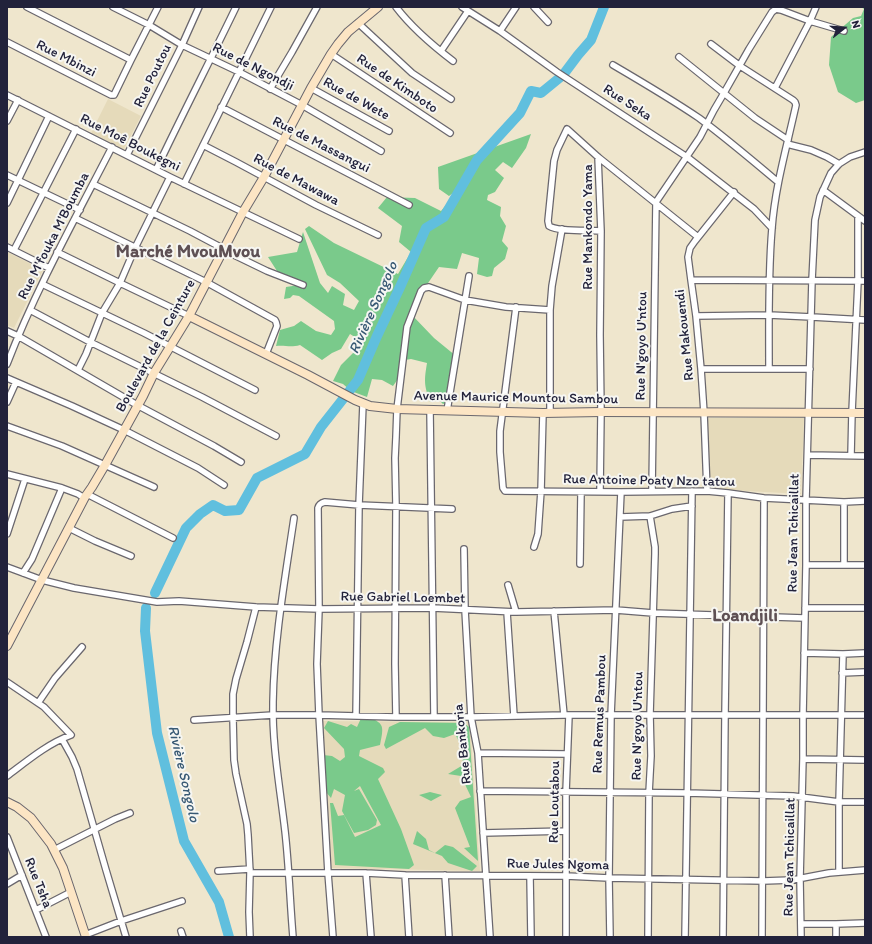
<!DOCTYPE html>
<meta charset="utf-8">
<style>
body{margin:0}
#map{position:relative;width:872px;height:944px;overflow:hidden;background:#efe6cd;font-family:Itim,sans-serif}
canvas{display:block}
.frame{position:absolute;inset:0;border:8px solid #22223b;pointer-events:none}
.north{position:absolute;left:824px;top:8px;width:40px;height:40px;-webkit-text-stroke:3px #f6f6f2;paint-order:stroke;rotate:73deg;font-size:11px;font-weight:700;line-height:16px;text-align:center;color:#22223b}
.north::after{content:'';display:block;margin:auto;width:14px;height:18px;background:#22223b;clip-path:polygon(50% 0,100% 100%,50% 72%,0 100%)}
</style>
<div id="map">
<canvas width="872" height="944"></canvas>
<div class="frame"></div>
<div class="north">N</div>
</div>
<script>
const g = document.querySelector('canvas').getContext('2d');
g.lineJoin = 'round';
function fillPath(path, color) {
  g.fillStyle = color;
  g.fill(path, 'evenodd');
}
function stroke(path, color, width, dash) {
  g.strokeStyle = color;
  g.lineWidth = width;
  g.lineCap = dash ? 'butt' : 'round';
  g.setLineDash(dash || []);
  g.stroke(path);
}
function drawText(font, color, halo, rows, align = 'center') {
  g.font = font + ' Itim,sans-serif';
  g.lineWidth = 4;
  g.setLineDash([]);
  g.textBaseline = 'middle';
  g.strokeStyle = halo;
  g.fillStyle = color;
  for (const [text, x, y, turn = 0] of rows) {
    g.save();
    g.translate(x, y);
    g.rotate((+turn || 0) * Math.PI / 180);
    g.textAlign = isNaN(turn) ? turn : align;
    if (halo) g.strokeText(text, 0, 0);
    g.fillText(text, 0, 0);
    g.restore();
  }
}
const built = new Path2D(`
 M108,99L141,116L123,151L91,133Z
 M7,252L43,270L14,328L7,325Z
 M707,418H804L801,494L710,489Z
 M320,721L470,722L480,871L331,868Z`);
const green = new Path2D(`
 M861,7H865V100L856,103L838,92L829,65L831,37L853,18L861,16L864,9Z
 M531,134L526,148L512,168L503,162L495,170L504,178L495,192L488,195L487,200L501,207L500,216L506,226L502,241L508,248L505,259L494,268L492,276L487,277L477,274L479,258L462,253L457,269L439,267L426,286L419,288L411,314L434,338L456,356L449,402L443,404L434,395L430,402C424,385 424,381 427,363L411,359L405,360L398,379L393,386L382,380L372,379L367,397L351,391L343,384L333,381L341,365L356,350L358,339L350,334L341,349L332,353L322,360L300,345C290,348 286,345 276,346L280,330L294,326L301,321L316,331L331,335L335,329L334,321L299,296L293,295L290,298L284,299L286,287L299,285L277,271L268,257L297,252L303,232L320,283L328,293L332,286L345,294L343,305L354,310L359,301L340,283L327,275L305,229L309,226L334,243L398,274L411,252L399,242L402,226L378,208L387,197L415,198L441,211L450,200L453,193L449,196L439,189L438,167Z
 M363,714C383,724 385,722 380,745L360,750L359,756L383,768L385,772L378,779L401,829L414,865L409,869L335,865L330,803H333L338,816L344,815L355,837L381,825L360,786L354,791L359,789L377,820L376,825L368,830L354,833L342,811L345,795L334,789L331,798L326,792L323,755L332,756L340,761L345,757L344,749L324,728L328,721L347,727L351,724L357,727Z
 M400,722L464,723L469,727L478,861L464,848L470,847L455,808L460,801L471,797L461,776L448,774L463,765L462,747L455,734L444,738L433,736L425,728L386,749L384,745L389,727Z
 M430,792L442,795L431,801L419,795Z
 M417,831L426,839L429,850L435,853L445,845L453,847L477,866L472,871L448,863L442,856L413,844Z`);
const river = new Path2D(`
 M155,593L186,528L200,514L213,505L225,511L239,510L257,478L305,454L321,427L358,380L377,336L401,285L426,228L444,217L477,160L520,113L531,91L541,93L563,75L578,55L591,40L604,7
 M146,608L145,631L157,733L184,841L219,902L229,937`);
const street = new Path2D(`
 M27,7L131,60
 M113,7L149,25L182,45L239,72L302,105L381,151
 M396,7C412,28 432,45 453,61
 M462,7L500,31L557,72L687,157L754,209L772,228
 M534,7L548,22
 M358,23L412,73L451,99
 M500,31L516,7
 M7,42L111,95H114L115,93L131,60L158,7
 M711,44L740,66L793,100L795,102L796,105C787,146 775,187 772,228C768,275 769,322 769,369
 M441,51L468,11
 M331,54L450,133
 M679,57L755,118L788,140
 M613,65C642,82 671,99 699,118C726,138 752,160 778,182
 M311,88L389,131
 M775,88L810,21L816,7
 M270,89L292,52L317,7
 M7,95L170,177L299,239
 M221,107L409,205
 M7,121L18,100
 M787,144L811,150L827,157L839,164
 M203,145L236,162L316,205L378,235
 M127,155L182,45L199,7
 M598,157L601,231L600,335L601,412L600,491
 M156,170C182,115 210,61 236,7
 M7,175L80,210
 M93,184L190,231L224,249L236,256L267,271L303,285
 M184,184L271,7
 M823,190L865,221
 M656,202L700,137L714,110L724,93L749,49L772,12L776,9L781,10L810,21L844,31
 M7,203L49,116
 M75,218L206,282L275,320L276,322L277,326L266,354
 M601,231C589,230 558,232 549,226L548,221L554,161L557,150L567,129L598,157L698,237
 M7,247L49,268
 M14,250L76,129
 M57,252L120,283L189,316
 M691,280L865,281
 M42,284L144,333L255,390
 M516,307L500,431V452L503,488L505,491L621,492L707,491L728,493L764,498L844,502L865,501
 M30,310L90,342L202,397L276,436
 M696,316L769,315L812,317L865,320
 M7,331L18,336L137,405L214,446L241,462
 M7,364C36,289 75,219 112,147
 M701,369H810
 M78,370L86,354L102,313L120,283L135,248L170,177
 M7,378L72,406L124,430L198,468L224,485
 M7,402L16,382
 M430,410L434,717
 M447,411L469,276
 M550,412V310L552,286L562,229
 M7,426L62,446L154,487
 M808,455L865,456
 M851,455L852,412L858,281V216
 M7,474L62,488L78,494L81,496L85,497
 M652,491L656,202
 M707,491L704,413L701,369L696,316L691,280L688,257L690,248L695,241L734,192
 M87,494L173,538
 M844,502V565
 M620,517L650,516L672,509L692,506
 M69,528L95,541L131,556
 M7,534L25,479
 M534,547L538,534L541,491L543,413
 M464,549L465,610L471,717L478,753L490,937
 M580,564L581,492
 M806,565H865
 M7,567L42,580L74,588L157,602L179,601L256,607L319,609L433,608L516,612L616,610L653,613L804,618
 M23,573L32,559L62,488
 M508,585L516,612
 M805,608H865
 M554,611L564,715
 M507,612L514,716
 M804,653L843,654L865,653
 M842,673L865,672
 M7,682L44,707L71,735C47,744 27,761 7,776
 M38,703L55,678L82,647
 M356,716L359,505L363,404
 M396,717L395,664L396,506L395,458L396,437L397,409L407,327L421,291L424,288L429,287L465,300L506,307L550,310
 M194,720L273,715H319L396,717H471L564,715H865
 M62,739L72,757L77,769L106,870L126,937
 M478,753L567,754
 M803,759L865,760
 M480,791L687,793L793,796L839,802H865
 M483,833L566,831
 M7,837L46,937
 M54,850L115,819L130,813
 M218,871L250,869
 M839,872V802L843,654
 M250,873H366L405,875L566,876L609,878L763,881L792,880L829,873L865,870
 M366,873L371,937
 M405,875L409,937
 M445,875L449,937
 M530,876L531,937
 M7,884L22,875
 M36,910L71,892
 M801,924H836L865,923
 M181,931L183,937
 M85,935L121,921L182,901
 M250,937L249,912L250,873L248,835L247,824L236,774L234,760L233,718V694L236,679L247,642L256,607
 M293,937C290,902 289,866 285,831C280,788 272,745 273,702C274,640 285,579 294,518
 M333,937L328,873L319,715L317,664L319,609L318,508C319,504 321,503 325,502L359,505L452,509
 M566,937V792L569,715
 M610,937L609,878L611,715L621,492
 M648,937L649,793L651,756L650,714L655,554V547L650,516
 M685,937L692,491
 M723,937L725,715L728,493
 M762,937L764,498
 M801,937L800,879L803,758V715L806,565V500L812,280L815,220L820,197L831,173L839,164L850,157L865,152
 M836,937V924`);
const secondary = new Path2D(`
 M189,316L308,375L355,400L370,406L397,409L543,413L601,412L865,413
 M7,646L85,497L92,487L105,465L143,396L154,373L189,316L243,212L264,177L311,88L331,54L338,44L348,32L378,7
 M7,802L17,807L31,818L51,844L63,868L86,937`);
const streetNames = [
 ["Rue Mbinzi",66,59,27],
 ["Rue de Ngondji",253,67,27],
 ["Rue Poutou",153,76,-64],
 ["Rue de Kimboto",397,84,34],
 ["Rue de Wete",356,99,29],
 ["Rue Seka",627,103,33],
 ["Rue Moê Boukegni",130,143,27],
 ["Rue de Massangui",321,145,27],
 ["Rue de Mawawa",296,180,28],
 ["Rue Mankondo Yama",588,227,-90],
 ["Rue M'fouka M'Boumba",54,236,-63],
 ["Rue Makouendi",685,335,-96],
 ["Boulevard de la Ceinture",156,346,-61],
 ["Rue N'goyo U'ntou",642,346,-89],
 ["Avenue Maurice Mountou Sambou",516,398,1],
 ["Rue Antoine Poaty Nzo tatou",649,481,1],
 ["Rue Jean Tchicaillat",794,533,-89],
 ["Rue Gabriel Loembet",403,598,1],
 ["Rue Remus Pambou",600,714,-88],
 ["Rue N'goyo U'ntou",638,726,-89],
 ["Rue Bankoria",463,744,-96],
 ["Rue Loutabou",555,802,-89],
 ["Rue Jean Tchicaillat",790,857,-89],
 ["Rue Jules Ngoma",558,865,1],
 ["Rue Tsha",38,883,68]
];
const waterNames = [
 ["Rivière Songolo",374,308,-66],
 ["Rivière Songolo",183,774,77]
];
const districtNames = [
 ["Marché MvouMvou",188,252],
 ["Loandjili",745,616]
];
fillPath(built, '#e5daba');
fillPath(green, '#7aca8b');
stroke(river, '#60bfde', 10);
stroke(street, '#6a676e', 8);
stroke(secondary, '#6a676e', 10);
stroke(street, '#fff', 5.5);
stroke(secondary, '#fce5c4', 8);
drawText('14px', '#22223b', '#f6f6f2', streetNames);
drawText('italic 15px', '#385974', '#f6f6f2', waterNames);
drawText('bold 18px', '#5e5054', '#f6f6f2', districtNames);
</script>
